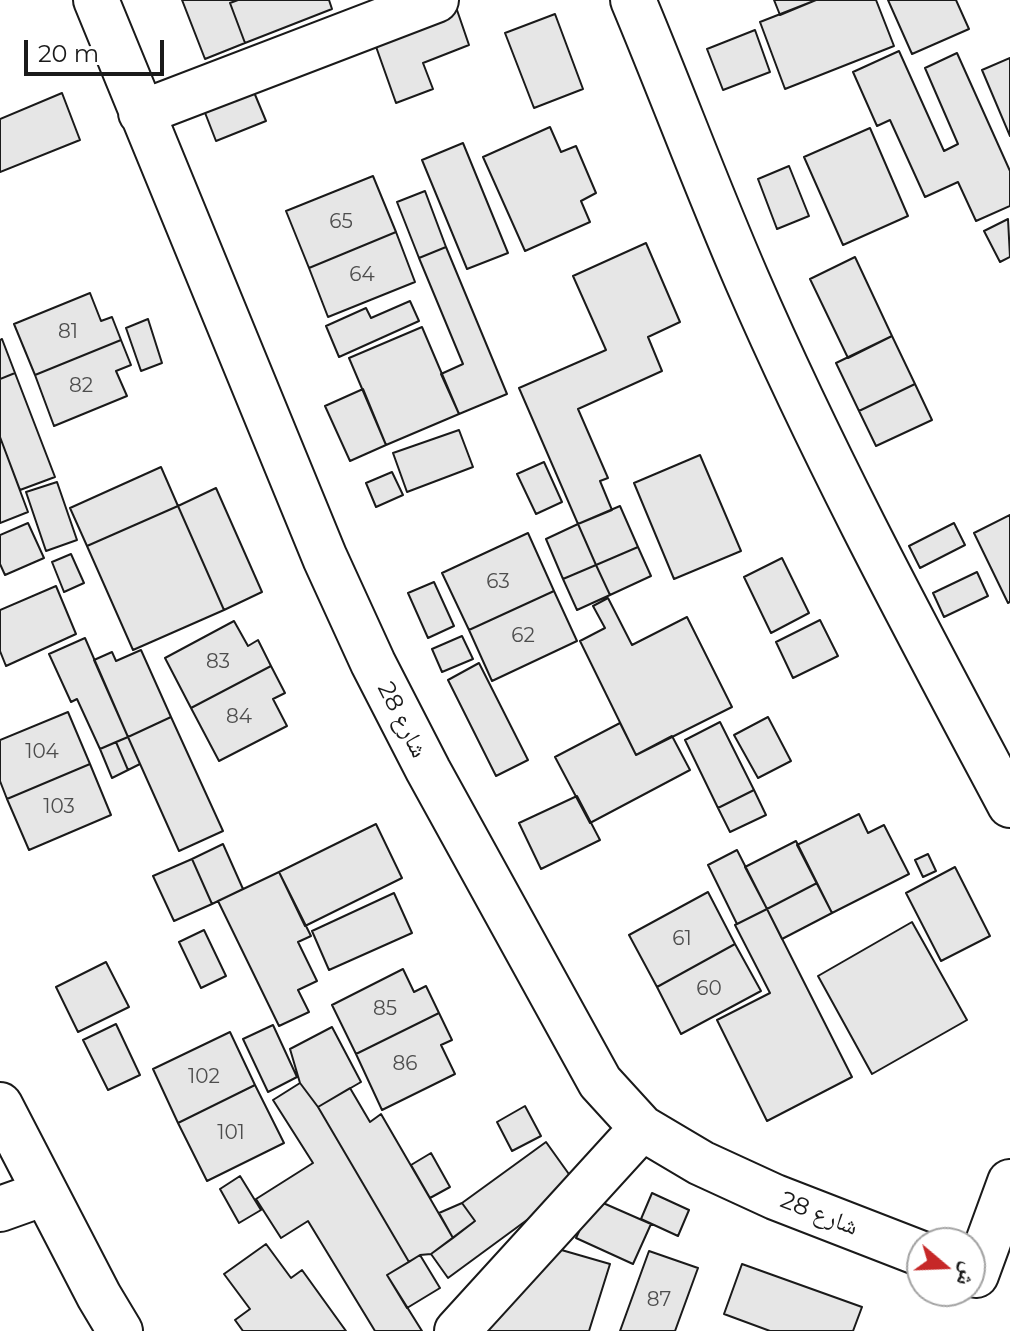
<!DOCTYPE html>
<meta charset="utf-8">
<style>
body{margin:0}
#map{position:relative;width:1010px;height:1331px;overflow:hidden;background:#fff;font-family:Montserrat,"Noto Naskh Arabic",sans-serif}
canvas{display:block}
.north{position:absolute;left:906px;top:1227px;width:80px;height:80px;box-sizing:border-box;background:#fff;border:2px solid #a3a3a3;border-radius:50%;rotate:109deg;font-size:22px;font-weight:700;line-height:32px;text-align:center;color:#1a1a1a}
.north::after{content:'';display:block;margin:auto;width:28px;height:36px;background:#c62828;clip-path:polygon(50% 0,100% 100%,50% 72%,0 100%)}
.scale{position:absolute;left:24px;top:40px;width:140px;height:36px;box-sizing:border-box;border:4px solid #1a1a1a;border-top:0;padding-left:10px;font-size:24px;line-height:28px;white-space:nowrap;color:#1a1a1a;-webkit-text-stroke:6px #fff;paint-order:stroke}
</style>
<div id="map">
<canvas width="1010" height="1331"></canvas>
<div class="north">ش</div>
<div class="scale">20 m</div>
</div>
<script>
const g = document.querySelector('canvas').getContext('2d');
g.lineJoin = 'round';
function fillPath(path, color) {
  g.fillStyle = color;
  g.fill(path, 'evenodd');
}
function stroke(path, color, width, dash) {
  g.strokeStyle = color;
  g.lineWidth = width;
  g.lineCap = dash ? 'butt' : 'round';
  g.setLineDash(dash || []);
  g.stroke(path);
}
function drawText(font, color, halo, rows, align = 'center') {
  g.font = font + ' Montserrat,"Noto Naskh Arabic",sans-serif';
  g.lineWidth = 6;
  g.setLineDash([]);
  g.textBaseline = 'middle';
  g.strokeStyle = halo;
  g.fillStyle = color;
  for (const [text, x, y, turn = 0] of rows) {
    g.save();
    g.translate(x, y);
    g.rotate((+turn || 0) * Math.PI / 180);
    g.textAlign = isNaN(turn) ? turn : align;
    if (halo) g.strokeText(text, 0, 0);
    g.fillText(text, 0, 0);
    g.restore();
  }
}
const building = new Path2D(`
 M182,0H238L230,3L245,43L205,59Z
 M238,0H329L332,9L245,43L230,3Z
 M774,0H816L780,15Z
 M816,0H876L894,46L785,89L760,22Z
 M888,0H956L969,29L912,54Z
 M457,10L469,45L423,63L433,89L396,103L374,41Z
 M555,14L583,89L534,108L505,33Z
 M755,30L770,72L723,90L707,49Z
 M899,51L944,151L958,144L925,68L957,53L1010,171V206L976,221L958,182L925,197L890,120L877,126L853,72Z
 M1010,58V136L982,70Z
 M251,85L266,121L216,141L202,105Z
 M62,93L80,140L0,172V119Z
 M550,127L561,152L576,146L596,193L581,201L590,222L525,251L483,157Z
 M870,128L908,216L843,245L804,157Z
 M463,143L508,253L467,269L422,160Z
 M789,166L809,216L777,229L758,179Z
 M373,176L396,232L309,268L286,211Z
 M425,191L446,247L419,258L397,202Z
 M1008,219L1010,257L1000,262L984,231Z
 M396,232L415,282L328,317L309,268Z
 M646,243L680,322L648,337L662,371L578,409L608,478L600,481L612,510L578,524L519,388L606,350L573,276Z
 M446,247L507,394L459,414L441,374L463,364L419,258Z
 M855,257L892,336L848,358L810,279Z
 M90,293L101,321L112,317L121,340L35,375L14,324Z
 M410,301L419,321L339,357L326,326L366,308L371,318Z
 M148,319L162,363L141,371L126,328Z
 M422,327L459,414L386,445L349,358Z
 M892,336L915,384L859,411L836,363Z
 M2,339L15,373L0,379V340Z
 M121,340L131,365L116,371L127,396L54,426L35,375Z
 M15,373L55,477L20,490L0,437V379Z
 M915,384L932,420L876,446L859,411Z
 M363,389L386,445L350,461L325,406Z
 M459,430L473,467L407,492L393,453Z
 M0,437L28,512L0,523Z
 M700,455L741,551L674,579L634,483Z
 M544,462L562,502L536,514L517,474Z
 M161,467L178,506L87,546L70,508Z
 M392,472L403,495L376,507L366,483Z
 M57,482L77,540L46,551L26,492Z
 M216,488L262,592L224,610L178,506Z
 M178,506L224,610L133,650L87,546Z
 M620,506L638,547L596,565L578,524Z
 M1010,515V602L1008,603L974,533Z
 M28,523L44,558L5,575L0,564V535Z
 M954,523L965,545L920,568L909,546Z
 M578,524L596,565L563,579L546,539Z
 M528,533L554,591L469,630L442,573Z
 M638,547L651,576L610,595L596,565Z
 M71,554L84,583L64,592L52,562Z
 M782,558L809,613L771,633L744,577Z
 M596,565L610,595L577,610L563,579Z
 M977,572L988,596L944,617L933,593Z
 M434,582L454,626L428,638L408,593Z
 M56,586L76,634L6,666L0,651V610Z
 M554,591L577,641L492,681L469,630Z
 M608,598L632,645L687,617L732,707L636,755L580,641L605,628L593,606Z
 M820,620L838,656L793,678L776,642Z
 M234,621L248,646L258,640L271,666L191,708L165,658Z
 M462,636L473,659L442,672L432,649Z
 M85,638L128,737L100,749L77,699L71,702L49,654Z
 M141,650L171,717L128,737L94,660L112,652L116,661Z
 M479,663L528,760L496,776L448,680Z
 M271,666L285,693L273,699L287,726L219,761L191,708Z
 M68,712L90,764L7,799L0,781V740Z
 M171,717L223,831L179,851L128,737Z
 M768,717L791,761L758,778L734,735Z
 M720,722L754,790L718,808L685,740Z
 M620,723L636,755L672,736L690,770L590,823L555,757Z
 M128,737L140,764L128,770L116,742Z
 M116,742L128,770L112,778L100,749Z
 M90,764L111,815L29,850L7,799Z
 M754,790L766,815L730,832L718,808Z
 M577,796L600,840L541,869L519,823Z
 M859,814L868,833L884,825L909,874L832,913L797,845Z
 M376,824L402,878L305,926L279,872Z
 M796,841L817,883L767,909L745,867Z
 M223,844L243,889L212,904L192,859Z
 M737,850L767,909L737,924L708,865Z
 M928,854L936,871L923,877L915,860Z
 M192,859L212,904L174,921L153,876Z
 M955,867L990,936L941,961L906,893Z
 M279,872L311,936L298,942L317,981L298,990L309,1012L279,1026L218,901Z
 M817,883L832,913L782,939L767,909Z
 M708,892L735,944L657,987L629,935Z
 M394,893L412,933L329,970L312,931Z
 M767,909L852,1077L767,1121L717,1020L770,993L735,925Z
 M912,922L967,1020L872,1074L818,976Z
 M204,930L226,976L201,988L179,942Z
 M735,944L761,991L681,1034L657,987Z
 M106,962L129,1007L78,1032L56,987Z
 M403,969L414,992L426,986L439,1013L356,1054L332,1005Z
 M439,1013L452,1040L441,1045L455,1074L382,1110L356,1054Z
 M116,1024L140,1075L108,1090L83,1040Z
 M273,1025L297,1077L268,1092L243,1039Z
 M332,1027L361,1082L318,1107L300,1083L290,1049Z
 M230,1032L255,1085L178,1123L153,1069Z
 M300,1083L318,1107L409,1262L387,1275L422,1331H375L308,1221L281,1238L256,1199L313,1163L273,1100Z
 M255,1085L284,1143L207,1181L178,1123Z
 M350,1088L370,1122L381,1114L453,1238L431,1254L420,1255L409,1262L318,1107Z
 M525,1106L541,1136L512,1151L497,1122Z
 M546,1142L576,1184L448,1278L431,1254L475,1221L462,1203Z
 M431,1153L450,1187L430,1198L411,1165Z
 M240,1176L261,1210L239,1223L220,1189Z
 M652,1193L689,1210L678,1236L641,1219Z
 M594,1199L651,1224L633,1264L576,1238Z
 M462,1203L475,1221L453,1238L439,1213Z
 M266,1244L291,1278L302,1270L346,1331H243L235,1320L250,1309L224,1274Z
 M558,1249L610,1264L589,1331H481Z
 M649,1251L698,1268L675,1331H620Z
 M420,1255L440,1288L407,1308L387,1275Z
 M742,1264L862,1307L853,1331H770L724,1314Z`);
const minor = new Path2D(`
 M96,0L325,558L373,663L428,770L600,1082L642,1128L701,1163L775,1197L922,1254
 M633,0C672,93 707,188 747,280C825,460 918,632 1010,805
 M141,113L436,0
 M0,1105L99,1296L120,1331
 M0,1209L45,1193
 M976,1275L1010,1182
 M457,1331L642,1128`);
const numberNames = [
 ["65",341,222],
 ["64",362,275],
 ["81",68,332],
 ["82",81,386],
 ["63",498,582],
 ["62",523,636],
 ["83",218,662],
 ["84",239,717],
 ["104",42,752],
 ["103",59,807],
 ["61",682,939],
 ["60",709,989],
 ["85",385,1009],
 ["86",405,1064],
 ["102",204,1077],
 ["101",231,1133],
 ["87",659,1300]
];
const streetNames = [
 ["شارع 28",402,720,63],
 ["شارع 28",819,1214,21]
];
fillPath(building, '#e6e6e6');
stroke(building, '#1a1a1a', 2);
stroke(minor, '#1a1a1a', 48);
stroke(minor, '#fff', 44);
drawText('20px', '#4d4d4d', null, numberNames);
drawText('24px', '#1a1a1a', '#fff', streetNames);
</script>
